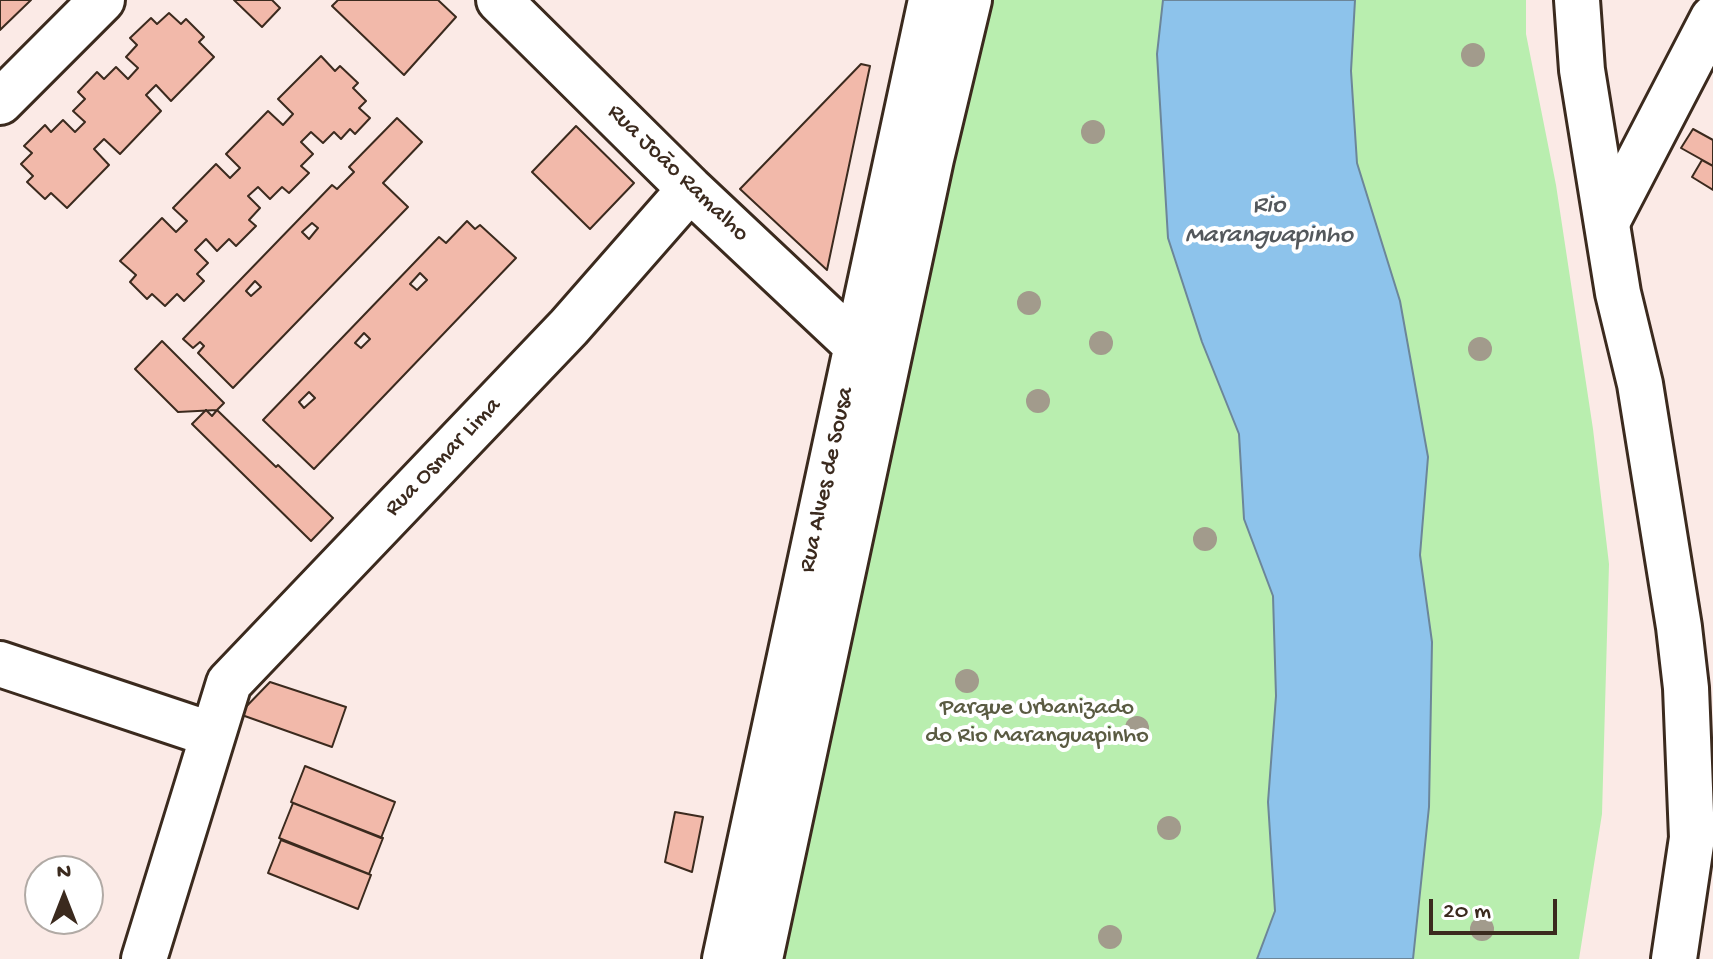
<!DOCTYPE html>
<meta charset="utf-8">
<style>
body{margin:0}
#map{position:relative;width:1713px;height:959px;overflow:hidden;background:#fbeae6;font-family:"Gochi Hand",sans-serif}
canvas{display:block}
.north{position:absolute;left:24px;top:855px;width:80px;height:80px;box-sizing:border-box;background:#fff;border:2px solid #b1aaa5;border-radius:50%;rotate:0deg;font-size:22px;font-weight:700;line-height:32px;text-align:center;color:#3b2a1e}
.north::after{content:'';display:block;margin:auto;width:28px;height:36px;background:#3b2a1e;clip-path:polygon(50% 0,100% 100%,50% 72%,0 100%)}
.scale{position:absolute;left:1429px;top:899px;width:128px;height:36px;box-sizing:border-box;border:4px solid #3b2a1e;border-top:0;padding-left:10px;font-size:24px;line-height:28px;white-space:nowrap;color:#3b2a1e;-webkit-text-stroke:6px #fff;paint-order:stroke}
</style>
<div id="map">
<canvas width="1713" height="959"></canvas>
<div class="north">N</div>
<div class="scale">20 m</div>
</div>
<script>
const g = document.querySelector('canvas').getContext('2d');
g.lineJoin = 'round';
function fillPath(path, color) {
  g.fillStyle = color;
  g.fill(path, 'evenodd');
}
function stroke(path, color, width, dash) {
  g.strokeStyle = color;
  g.lineWidth = width;
  g.lineCap = dash ? 'butt' : 'round';
  g.setLineDash(dash || []);
  g.stroke(path);
}
function drawText(font, color, halo, rows, align = 'center') {
  g.font = font + ' "Gochi Hand",sans-serif';
  g.lineWidth = 8;
  g.setLineDash([]);
  g.textBaseline = 'middle';
  g.strokeStyle = halo;
  g.fillStyle = color;
  for (const [text, x, y, turn = 0] of rows) {
    g.save();
    g.translate(x, y);
    g.rotate((+turn || 0) * Math.PI / 180);
    g.textAlign = isNaN(turn) ? turn : align;
    if (halo) g.strokeText(text, 0, 0);
    g.fillText(text, 0, 0);
    g.restore();
  }
}
const green = new Path2D(`
 M951,0H1163L1157,54L1202,342L1239,434L1244,519L1273,596L1276,696L1268,802L1276,911L1257,959H746Z
 M1355,0H1526V34L1556,185L1593,429L1609,564L1602,814L1579,959H1413L1429,807L1432,642L1420,555L1428,457L1400,301L1357,163L1351,71Z`);
const water = new Path2D(`
 M1163,0H1355L1351,71L1357,163L1400,301L1428,457L1420,555L1432,642L1429,807L1413,959H1257L1275,911L1268,802L1276,696L1273,596L1244,519L1239,434L1202,342L1168,238L1157,54Z`);
const building = new Path2D(`
 M0,0H31L0,30Z
 M234,0H272L280,8L262,27Z
 M338,0H438L456,17L404,75L332,6Z
 M169,13L181,24L186,19L204,37L199,42L214,57L171,101L156,85L146,95L161,111L120,154L104,139L94,149L109,165L67,208L51,193L45,199L27,182L33,176L21,164L32,153L24,146L45,125L51,132L63,120L75,132L85,122L73,111L85,99L78,92L97,72L104,79L116,67L128,79L138,68L126,57L137,45L130,38L151,18L157,24Z
 M321,56L335,71L340,66L358,83L353,88L366,101L359,108L370,118L355,134L350,129L341,139L334,132L323,143L311,132L301,142L313,154L301,166L309,173L289,193L282,187L270,199L258,187L248,196L260,208L249,220L256,226L236,246L229,239L217,251L206,239L195,250L208,263L197,274L204,281L184,301L177,294L165,306L152,294L147,299L130,282L136,275L120,261L162,218L176,232L187,221L173,208L216,164L230,178L240,168L226,154L268,111L283,125L293,114L278,99Z
 M861,64L870,66L827,270L740,189Z
 M397,118L422,142L383,183L408,207L233,388L198,353L204,346L200,342L193,348L183,339L332,185L337,189L354,172L349,167ZM312,223L318,228L309,239L302,232ZM255,281L261,287L251,296L246,291Z
 M576,126L634,183L590,229L532,172Z
 M1693,129L1713,140V166L1681,148Z
 M1702,160L1713,166V190L1692,177Z
 M467,221L475,229L480,225L516,258L314,469L263,420L439,237L446,243ZM420,273L427,280L417,290L410,284ZM364,333L370,339L361,348L355,343ZM309,392L315,398L304,408L299,402Z
 M162,341L224,403L217,410L178,412L135,369Z
 M206,410L212,416L217,410L276,467L278,465L333,518L311,541L192,424Z
 M270,682L346,707L332,747L239,714Z
 M305,766L395,802L381,838L291,802Z
 M293,803L383,838L369,874L279,838Z
 M675,812L703,817L692,872L665,862Z
 M281,840L371,875L358,909L268,873Z`);
const street = new Path2D(`
 M499,0L690,189L857,346
 M0,102L102,0
 M1607,222L1713,18
 M0,664L213,735
 M144,959L229,683L569,327L690,189
 M725,959L931,0
 M760,959L931,159L969,0`);
const secondary = new Path2D(`
 M1577,0L1582,70L1618,293L1640,384L1679,627L1686,688L1692,838L1674,959`);
const trees = [
 [1473,55],
 [1093,132],
 [1029,303],
 [1101,343],
 [1480,349],
 [1038,401],
 [1205,539],
 [967,681],
 [1137,728],
 [1169,828],
 [1482,929],
 [1110,937]
];
const streetNames = [
 ["Rua João Ramalho",677,174,44],
 ["Rua Osmar Lima",444,458,-46],
 ["Rua Alves de Sousa",828,480,-78]
];
const parkNames = [
 ["Parque Urbanizado",1037,709],
 ["do Rio Maranguapinho",1037,737]
];
const waterNames = [
 ["Rio",1269,207],
 ["Maranguapinho",1269,237]
];
fillPath(green, '#b9eeaf');
fillPath(water, '#8dc3eb');
stroke(water, '#6c8699', 2);
fillPath(building, '#f2b9aa');
stroke(building, '#3b2a1e', 2);
stroke(street, '#3b2a1e', 50);
stroke(secondary, '#3b2a1e', 50);
stroke(street, '#fff', 44);
stroke(secondary, '#fff', 44);
g.fillStyle = '#a29b8c';
for (const [x, y] of trees) {
  g.beginPath();
  g.arc(x, y, 12, 0, 2 * Math.PI);
  g.fill();
}
drawText('24px', '#3b2a1e', '#fff', streetNames);
drawText('24px', '#5a5b42', '#fff', parkNames);
drawText('italic 26px', '#54585c', '#fff', waterNames);
</script>
